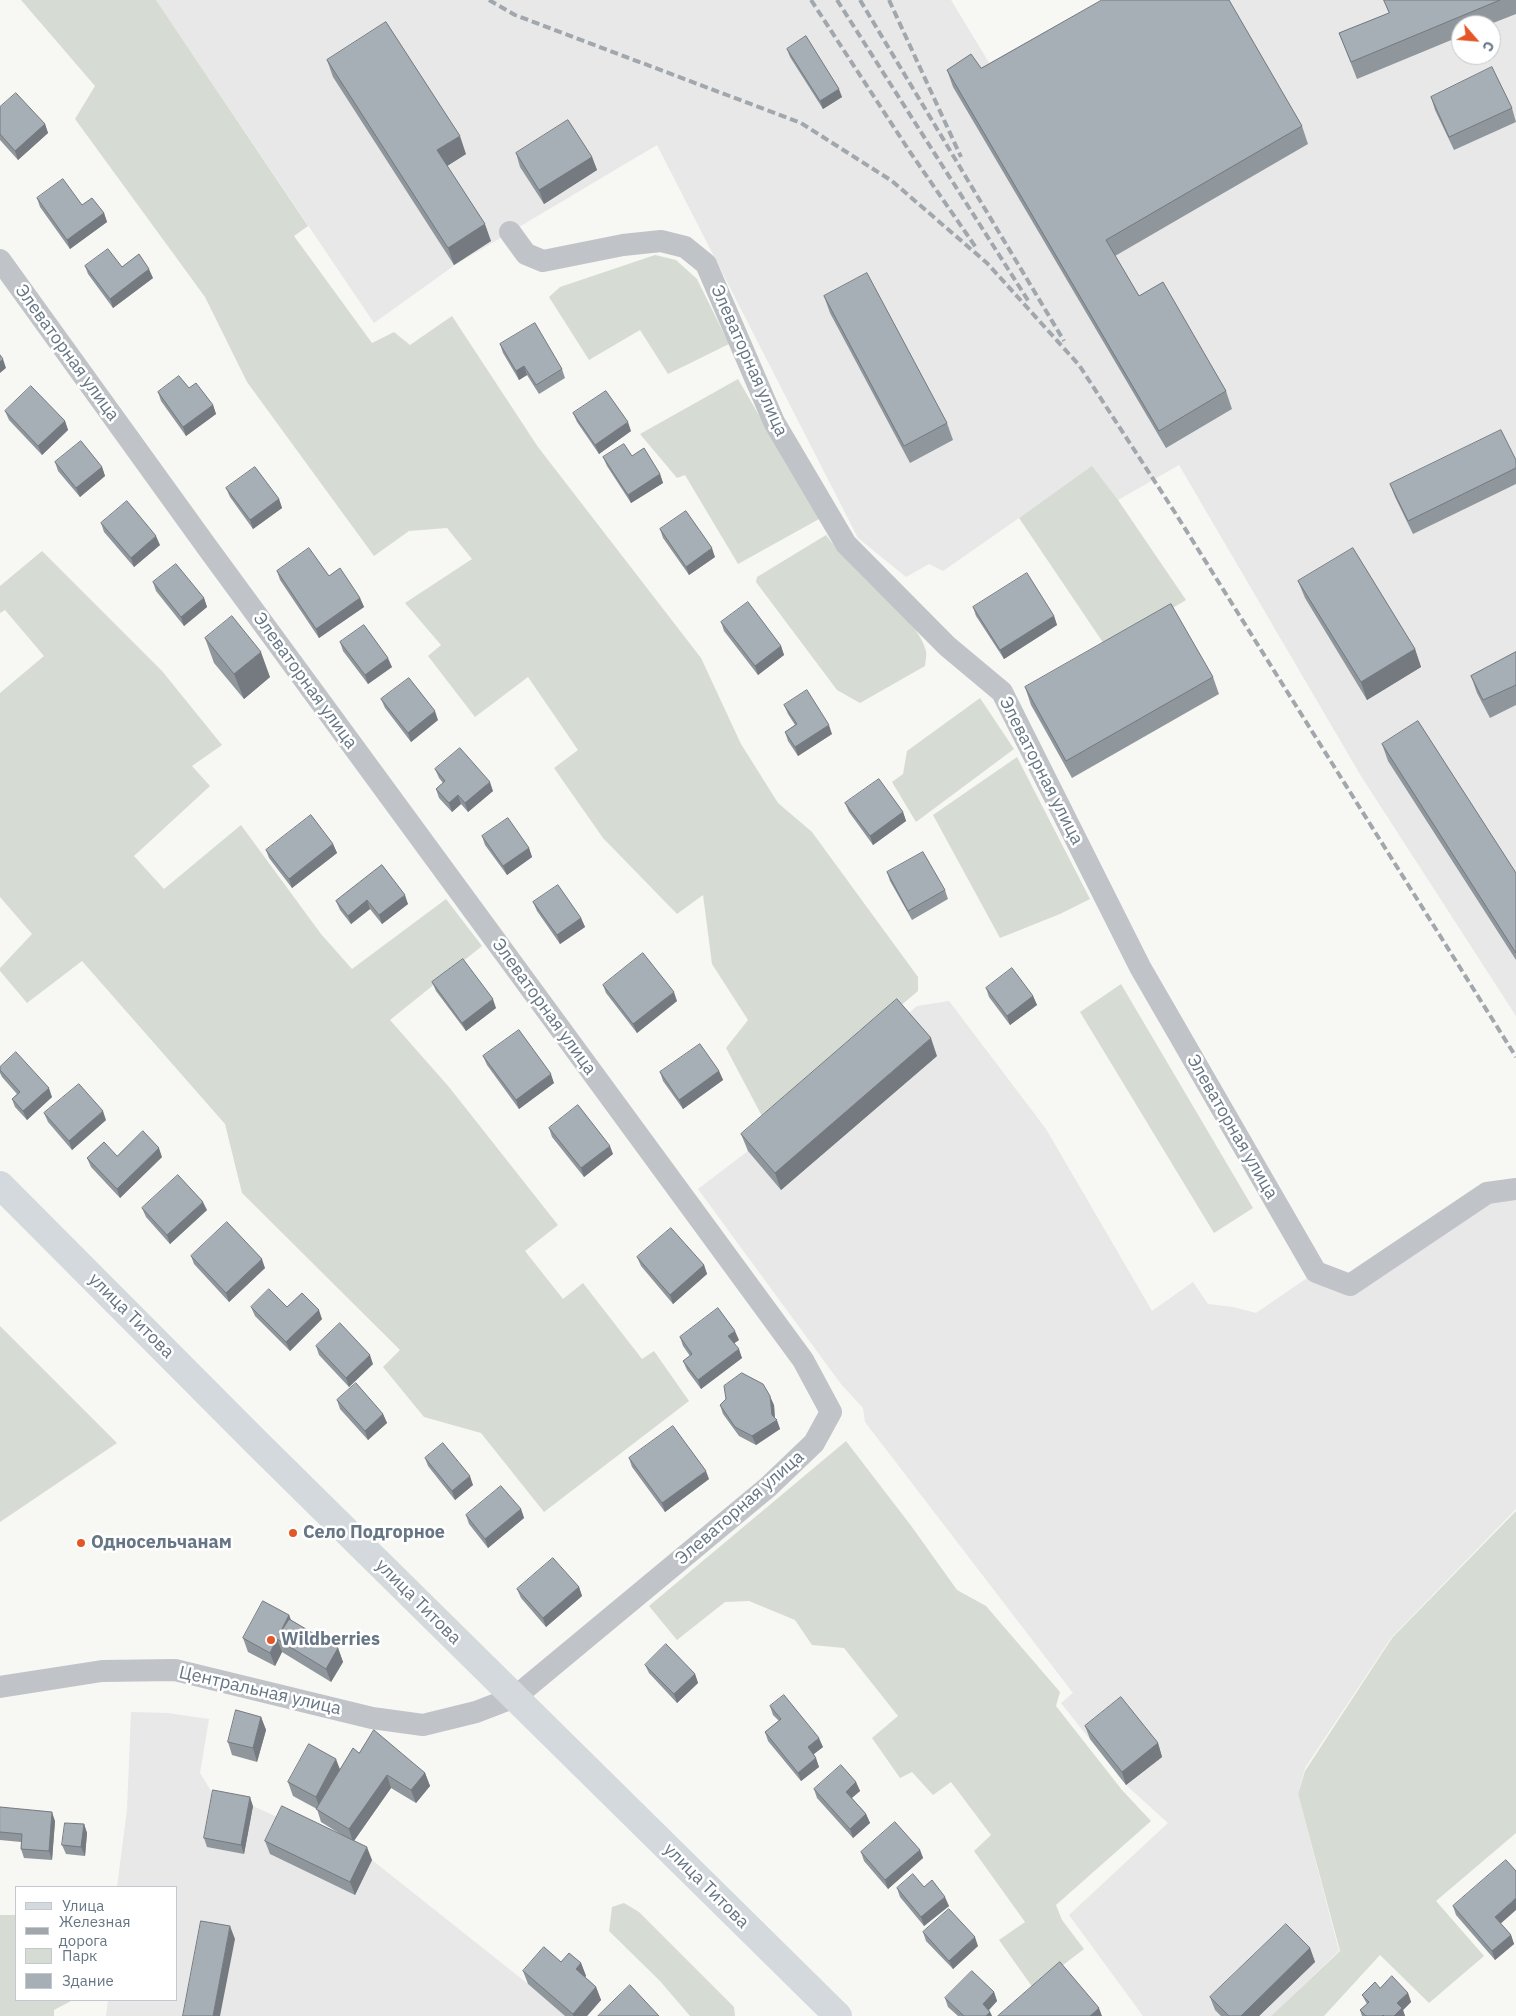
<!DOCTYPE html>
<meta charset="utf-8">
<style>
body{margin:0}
#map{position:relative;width:1516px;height:2016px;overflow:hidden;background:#f7f7f3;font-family:"IBM Plex Sans",sans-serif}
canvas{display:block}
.legend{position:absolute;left:15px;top:1886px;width:162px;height:115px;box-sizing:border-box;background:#fff;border:1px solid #c2c8ce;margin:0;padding:6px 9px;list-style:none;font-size:15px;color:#667685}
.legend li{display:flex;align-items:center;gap:10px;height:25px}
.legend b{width:25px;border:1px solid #c2c8ce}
.north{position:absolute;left:1451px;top:15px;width:50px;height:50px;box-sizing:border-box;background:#fff;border:1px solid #c2c8ce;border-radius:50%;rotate:117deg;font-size:14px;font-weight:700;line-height:20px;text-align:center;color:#667685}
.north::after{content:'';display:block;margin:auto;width:18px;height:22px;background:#e35627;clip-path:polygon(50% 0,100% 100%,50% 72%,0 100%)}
</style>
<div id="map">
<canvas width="1516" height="2016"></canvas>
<ul class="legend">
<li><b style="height:6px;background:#d4d9dd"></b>Улица</li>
<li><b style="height:6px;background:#a1a7ad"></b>Железная дорога</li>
<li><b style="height:14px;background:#d6dcd3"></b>Парк</li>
<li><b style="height:14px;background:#a6afb5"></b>Здание</li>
</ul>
<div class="north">С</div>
</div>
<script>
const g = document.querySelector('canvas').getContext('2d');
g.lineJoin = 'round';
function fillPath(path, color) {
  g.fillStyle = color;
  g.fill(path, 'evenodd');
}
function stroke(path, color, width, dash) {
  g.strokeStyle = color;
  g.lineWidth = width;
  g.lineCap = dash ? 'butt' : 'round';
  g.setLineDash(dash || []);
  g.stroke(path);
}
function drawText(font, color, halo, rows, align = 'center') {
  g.font = font + ' "IBM Plex Sans",sans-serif';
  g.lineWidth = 5;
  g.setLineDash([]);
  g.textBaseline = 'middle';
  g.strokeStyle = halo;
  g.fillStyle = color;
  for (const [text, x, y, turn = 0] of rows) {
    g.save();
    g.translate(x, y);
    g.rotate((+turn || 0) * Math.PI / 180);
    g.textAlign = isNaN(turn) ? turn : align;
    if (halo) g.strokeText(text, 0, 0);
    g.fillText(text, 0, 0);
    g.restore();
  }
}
const built = new Path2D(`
 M156,0H951L999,79L1139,0H1516V1016L1361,776L1179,465L1118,500L1092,467L943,571L929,564L906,577L858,538L657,145L455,265L374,323ZM1461,25H1491V55H1461Z
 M949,1001L1046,1129L1152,1311L1193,1282L1208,1304L1233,1307L1256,1313L1316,1272L1350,1285L1516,1189V1509L1391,1638L1305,1768L1298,1794L1339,1951L1271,2016H1143L1069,1915L1168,1823L1126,1785L1061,1703L1073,1693L865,1422L863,1408L841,1384L698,1189L748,1151L917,1006Z
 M131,1712L167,1713L209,1719L200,1773L216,1799L253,1806L372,1860L528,1984L565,2016H106L108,2000H176V1887H117L127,1810Z`);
const green = new Path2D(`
 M21,0H156L308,226L294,236L372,343L394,332L410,345L452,316L538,447L701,658L741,744L778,803L812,832L918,977V991L764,1120L726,1048L748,1020L712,964L703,895L677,914L603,838L554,768L578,750L528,677L475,717L428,656L441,645L405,603L472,559L447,528L409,531L374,556L247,382L205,297L75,119L95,86Z
 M655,255L676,260L697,279L729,344L668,374L640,330L589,360L549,297L560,287Z
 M738,379L819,519L738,564L685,475L677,478L640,434Z
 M1092,466L1118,500L1186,600L1106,647L1019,518Z
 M826,535C849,567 918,616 926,651C927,656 925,662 925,666L860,703L837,690L756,582L757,577Z
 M42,551L162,671L222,745L192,766L210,786L134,856L164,889L241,825L321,934L352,969L446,899L482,946L390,1020L449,1087L558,1225L525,1251L563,1299L583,1283L642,1359L654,1351L689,1401L544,1512L481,1433L424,1417L383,1367L400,1350L242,1193L225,1124L82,961L27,1003L0,971V968L32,934L0,897V693L44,656L5,610L0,613V586Z
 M980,698L1014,749L916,822L892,782L903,774L907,751Z
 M1017,757L1090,899L1060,914L1000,938L933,815Z
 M1121,984L1253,1208L1214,1233L1080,1012Z
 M0,1326L117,1443L0,1522Z
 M846,1441L912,1527L957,1590L986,1606L1060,1692L1056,1706L1122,1790L1151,1821L1056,1905L1062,1920L1084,1949L1033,1988L999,1940L1025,1922L974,1851L991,1835L951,1782L933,1795L912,1772L900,1778L872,1738L898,1716L844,1648L812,1645L795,1620L749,1601L725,1602L677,1640L649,1606Z
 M1516,1511V1833L1436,1901L1484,1956L1429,2003L1380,1955L1324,2016H1271L1340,1951L1298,1794L1305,1771L1392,1638Z
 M624,1903L639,1912L734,2007L735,2016H690L660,1981L609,1931L612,1907Z
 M0,1915H16V2000H73L54,2010V2016H0Z`);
const street = new Path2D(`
 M510,232L526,254L543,261L623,245L661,241L685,247L706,264L774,422L846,544L947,646L1002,692L1140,967L1316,1272L1350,1285L1487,1193L1516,1189
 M0,260L207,547L803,1360L831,1412L814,1443L768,1487L515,1697L476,1712L423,1725L372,1718L175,1670L102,1671L0,1687`);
const secondary = new Path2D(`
 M0,1185L258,1444L838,2016`);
const rail = new Path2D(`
 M489,0L515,15L801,123L892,181L987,263L1079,365L1174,511L1516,1057
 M811,0L910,152L977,249
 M837,0L1029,302
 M860,0L1064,341
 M889,0L961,157`);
const wall = new Path2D(`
 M1384,0H1516V14L1488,25H1461V36L1357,79L1339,33L1389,13Z
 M787,49L842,97L823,109L790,57Z
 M327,60L466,154L447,166L491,241L454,265L333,77Z
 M981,68L1302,126L1308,144L1115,256L1139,296L1226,391L1232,409L1166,448L953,87L947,70Z
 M1431,97L1512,108L1516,122L1454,150L1435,110Z
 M0,107L45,124L48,133L18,160L0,140Z
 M516,153L592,157L597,170L544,204L520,167Z
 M37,198L82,205L104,213L107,222L70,249L40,207Z
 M85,266L153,278L113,308L88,274Z
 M824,296L947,423L953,440L910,463L830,313Z
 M500,344L562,369L565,378L539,394L527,375L519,380L503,353Z
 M158,392L213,405L216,414L186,436L161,401Z
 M5,411L65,421L68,430L42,455L9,420Z
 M573,413L631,431L599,454L577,422Z
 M632,456L660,474L663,483L631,503L607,466L603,457Z
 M1516,460V484L1413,534L1395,497L1390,484Z
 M55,462L102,467L105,476L80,497L58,471Z
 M226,488L279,499L282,508L253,529L230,497Z
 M101,523L160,545L134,567L104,532Z
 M660,529L715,557L689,575L663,538Z
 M277,571L329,576L360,598L364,607L319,638L280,580Z
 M1298,581L1415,649L1421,667L1367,700L1305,598Z
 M153,582L204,598L207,607L184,626L156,591Z
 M973,607L1054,616L1057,625L1004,659L976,616Z
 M721,622L781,646L784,655L758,675L724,631Z
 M205,638L270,677L244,699L214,663Z
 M340,642L392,667L368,684L343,651Z
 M1516,652V705L1490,718L1477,693L1471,676Z
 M1213,677L1219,694L1072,778L1031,705L1025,687Z
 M381,699L438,720L411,742L385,708Z
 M784,705L832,734L798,756L788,741L785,732L795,725L788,714Z
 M1382,744L1516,873V960L1388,761Z
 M435,769L493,791L468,812L461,804L452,812L439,798L436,789L443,783L439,778Z
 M845,803L903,812L906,821L873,845L849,812Z
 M482,836L529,848L532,857L507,875L485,845Z
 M333,844L337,853L292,888L269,858L266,850Z
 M382,865L408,904L382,924L370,909L351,924L340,910L336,901Z
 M887,872L945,890L948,899L912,920L890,881Z
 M533,902L581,918L585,927L560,944L537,911Z
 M432,982L496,1008L466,1031L436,991Z
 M603,985L677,1001L637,1033L606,993Z
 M986,988L1033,996L1037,1005L1010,1025L989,997Z
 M483,1056L554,1083L519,1109L487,1065Z
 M937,1056L781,1190L748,1151L741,1134Z
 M0,1067L52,1097L27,1120L15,1107L12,1099L17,1094L2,1077L0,1073Z
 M719,1071L723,1080L683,1109L663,1081L660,1072Z
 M44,1113L106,1120L72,1150L48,1122Z
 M549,1128L613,1154L584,1177L552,1137Z
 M117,1156L162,1157L120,1198L91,1167L87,1158Z
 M142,1208L207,1210L170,1244L146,1217Z
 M191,1256L265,1268L229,1302L194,1264Z
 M637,1257L704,1265L707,1274L673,1304L641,1266Z
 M251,1307H287L322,1319L290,1351L255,1316Z
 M680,1337L739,1340L734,1343L742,1358L701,1389L687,1370L683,1361L690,1356L683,1346Z
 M316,1346L373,1364L349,1387L319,1355Z
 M337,1400L383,1414L387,1423L368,1440L340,1409Z
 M720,1405H774L775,1418L780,1429L756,1445L739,1436L723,1414Z
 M425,1458L473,1485L455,1500L428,1466Z
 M629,1458L709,1479L665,1512L632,1467Z
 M521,1509L524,1518L488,1548L469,1524L466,1515Z
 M579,1587L582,1596L546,1627L521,1598L517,1589Z
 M289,1615L291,1620L338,1648L343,1662L331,1682L282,1652L275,1666L248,1652L243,1638Z
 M645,1665L695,1674L698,1683L677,1703L649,1673Z
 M770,1706L823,1747L814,1754L819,1767L801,1781L768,1741L765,1732L779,1721L773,1715Z
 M261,1717L266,1730L257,1762L232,1755L228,1742Z
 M1085,1726L1158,1743L1162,1757L1126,1785L1090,1739Z
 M359,1753L425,1773L430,1786L416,1803L391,1788L354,1841L372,1860L355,1895L270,1854L265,1841L342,1835L321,1822L317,1809L293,1796L288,1782L340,1770Z
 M856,1782L860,1791L852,1798L866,1814L870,1823L853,1838L817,1798L814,1789Z
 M253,1806L244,1854L207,1847L204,1838Z
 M0,1807L55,1821L52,1860L24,1858L21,1849V1842L0,1840Z
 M84,1824L87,1833L85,1856L66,1854L62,1845Z
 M920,1850L923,1858L888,1889L864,1861L861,1852Z
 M924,1887L949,1906L924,1926L900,1897L897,1888Z
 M1453,1906L1500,1923L1511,1935L1514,1944L1495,1960L1456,1915Z
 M923,1932L978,1946L953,1969L926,1941Z
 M1310,1948L1315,1962L1259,2016H1221L1215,2010L1210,1997Z
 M561,1962L581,1963L586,1976L585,1977L596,1987L601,2000L587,2016H565L528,1984L523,1971Z
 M1380,1988L1408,1993L1411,2002L1403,2010L1405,2016H1362L1360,2010L1367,2004L1362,1995Z
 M994,1992L997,2001L989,2010L992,2016H958L948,2007L945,1998Z`);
const shadedWall = new Path2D(`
 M839,89L842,97L823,109L820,101Z
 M45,124L48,133L18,160L15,151Z
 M460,136L466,154L444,168L437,150Z
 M592,157L597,170L544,204L539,190Z
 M104,213L107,222L70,249L67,240Z
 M485,224L491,241L454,265L448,248Z
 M149,269L153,278L113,308L110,299Z
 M3,359L6,368L0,373V362Z
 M524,366L527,375L519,380L516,371Z
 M213,405L216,414L186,436L183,427Z
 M65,421L68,430L42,455L38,446Z
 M628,422L631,431L599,454L595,445Z
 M102,467L105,476L80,497L76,488Z
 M660,474L663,483L631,503L628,495Z
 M279,499L282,508L253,529L250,520Z
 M156,536L160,545L134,567L131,558Z
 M712,548L715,557L689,575L686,567Z
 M204,598L207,607L184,626L181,617Z
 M360,598L364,607L319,638L316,629Z
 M1054,616L1057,625L1004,659L1000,650Z
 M781,646L784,655L758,675L755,666Z
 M1415,649L1421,667L1367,700L1361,682Z
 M261,652L270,677L244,699L234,674Z
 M388,658L392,667L368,684L365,675Z
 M435,711L438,720L411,742L408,733Z
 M829,725L832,734L798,756L795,747Z
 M490,782L493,791L468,812L465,803Z
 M458,795L461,804L452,812L449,803Z
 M903,812L906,821L873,845L870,836Z
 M333,844L337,853L292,888L289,879Z
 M529,848L532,857L507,875L503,866Z
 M405,895L408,904L382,924L379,915Z
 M367,900L370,909L351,924L348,916Z
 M581,918L585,927L560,944L557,935Z
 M674,992L677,1001L637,1033L633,1024Z
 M1033,996L1037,1005L1010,1025L1007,1016Z
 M493,999L496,1008L466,1031L462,1023Z
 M931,1038L937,1056L781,1190L775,1173Z
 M719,1071L723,1080L683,1109L679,1100Z
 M551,1074L554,1083L519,1109L516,1100Z
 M49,1088L52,1097L27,1120L23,1111Z
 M103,1111L106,1120L72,1150L69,1141Z
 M610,1146L613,1154L584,1177L581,1168Z
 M159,1148L162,1157L120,1198L117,1189Z
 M203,1202L207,1210L170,1244L167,1235Z
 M262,1259L265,1268L229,1302L226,1293Z
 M704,1265L707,1274L673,1304L670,1295Z
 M319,1310L322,1319L290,1351L286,1342Z
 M735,1331L739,1340L732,1345L728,1336Z
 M739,1349L742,1358L701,1389L698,1380Z
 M370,1355L373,1364L349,1387L346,1378Z
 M770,1396L774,1405L775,1422L777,1420L780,1429L756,1445L752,1436L772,1415Z
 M383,1414L387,1423L368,1440L365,1431Z
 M706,1471L709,1479L665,1512L662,1503Z
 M470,1476L473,1485L455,1500L452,1491Z
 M521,1509L524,1518L488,1548L485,1539Z
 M579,1587L582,1596L546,1627L543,1618Z
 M289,1615L294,1629L279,1635Z
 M277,1639L282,1652L275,1666L270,1653Z
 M338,1648L343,1662L331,1682L326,1669Z
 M695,1674L698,1683L677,1703L674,1694Z
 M261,1717L266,1730L257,1762L253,1748Z
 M819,1738L823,1747L811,1756L808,1747Z
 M1158,1743L1162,1757L1126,1785L1122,1772Z
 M816,1758L819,1767L801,1781L798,1773Z
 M336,1759L341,1772L320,1811L316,1797Z
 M425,1773L430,1786L416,1803L411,1790Z
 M387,1775L391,1788L353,1842L349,1829Z
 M856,1782L860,1791L849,1800L846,1792Z
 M250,1797L253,1806L244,1854L241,1845Z
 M52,1812L55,1821L52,1860L49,1851Z
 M866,1814L870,1823L853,1838L850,1829Z
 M84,1824L87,1833L85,1856L81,1847Z
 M367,1847L372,1860L355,1895L350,1882Z
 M920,1850L923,1858L888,1889L885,1880Z
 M945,1897L949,1906L924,1926L921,1917Z
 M1516,1898V1910L1498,1926L1495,1917Z
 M230,1926L235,1939L220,2016H213Z
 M1511,1935L1514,1944L1495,1960L1492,1951Z
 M975,1937L978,1946L953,1969L949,1961Z
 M1310,1948L1315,1962L1259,2016H1241Z
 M581,1963L586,1976L580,1982L576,1969Z
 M596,1987L601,2000L587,2016H573V2014Z
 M994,1992L997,2001L986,2013L983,2004Z
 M1408,1993L1411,2002L1403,2010L1405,2016H1394L1397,2003Z
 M1099,2008L1102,2016H1090Z
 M990,2012L992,2016H986Z`);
const building = new Path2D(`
 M1102,0H1229L1302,126L1106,240L1139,296L1163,282L1226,391L1159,431L947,70L971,54L981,68Z
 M1384,0H1500L1351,62L1339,33L1389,13Z
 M386,22L460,136L437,150L485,224L448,248L327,60Z
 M806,36L839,89L820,101L787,49Z
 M1492,67L1512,108L1449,137L1431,97Z
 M16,93L45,124L15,151L0,134V107Z
 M568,120L592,157L539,190L516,153Z
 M63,179L82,205L92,198L104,213L67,240L37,198Z
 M108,249L122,267L139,254L149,269L110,299L85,266Z
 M867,273L947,423L904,446L824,296Z
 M535,323L562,369L536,385L524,366L516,371L500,344Z
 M0,355L3,359L0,362Z
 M179,376L189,388L196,383L213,405L183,427L158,392Z
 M31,386L65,421L38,446L5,411Z
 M606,391L628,422L595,445L573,413Z
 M1501,430L1516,460V468L1408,521L1390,484Z
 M81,441L102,467L76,488L55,462Z
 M624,444L632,456L644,448L660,474L628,495L603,457Z
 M255,467L279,499L250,520L226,488Z
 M127,501L156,536L131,558L101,523Z
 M686,511L712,548L686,567L660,529Z
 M309,548L329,576L340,568L360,598L316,629L277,571Z
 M1353,548L1415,649L1361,682L1298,581Z
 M176,564L204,598L181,617L153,582Z
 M1027,573L1054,616L1000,650L973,607Z
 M748,602L781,646L755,666L721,622Z
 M1171,604L1213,677L1066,761L1025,687Z
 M232,616L261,652L234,674L205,638Z
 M364,625L388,658L365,675L340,642Z
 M1516,652V685L1483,700L1471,676Z
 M409,678L435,711L408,733L381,699Z
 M807,690L829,725L795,747L785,732L797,724L784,705Z
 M1418,721L1516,873V953L1382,744Z
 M460,748L490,782L465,803L458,795L449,803L436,789L445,781L435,769Z
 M879,779L903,812L870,836L845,803Z
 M311,815L333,844L289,879L266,850Z
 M508,818L529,848L503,866L482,836Z
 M923,852L945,890L908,911L887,872Z
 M382,865L405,895L379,915L367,900L348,916L336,901Z
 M558,885L581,918L557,935L533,902Z
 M643,953L674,992L633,1024L603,985Z
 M463,959L493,999L462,1023L432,982Z
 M1012,968L1033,996L1007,1016L986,988Z
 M897,999L931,1038L775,1173L741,1134Z
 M519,1030L551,1074L516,1100L483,1056Z
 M700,1044L719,1071L679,1100L660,1072Z
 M16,1052L49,1088L23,1111L12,1099L20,1092L0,1070V1067Z
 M79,1084L103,1111L69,1141L44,1113Z
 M578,1105L610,1146L581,1168L549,1128Z
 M143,1131L159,1148L117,1189L87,1158L104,1142L117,1156Z
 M178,1175L203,1202L167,1235L142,1208Z
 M227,1222L262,1259L226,1293L191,1256Z
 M671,1228L704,1265L670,1295L637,1257Z
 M269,1289L287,1307L302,1293L319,1310L286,1342L251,1307Z
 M718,1308L735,1331L728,1336L739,1349L698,1380L683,1361L692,1354L680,1337Z
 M340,1323L370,1355L346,1378L316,1346Z
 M742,1373L763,1384L770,1396L772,1415L777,1420L752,1436L735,1427L720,1405L726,1399L724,1386Z
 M356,1383L383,1414L365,1431L337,1400Z
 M673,1426L706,1471L662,1503L629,1458Z
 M443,1443L470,1476L452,1491L425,1458Z
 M501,1486L521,1509L485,1539L466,1515Z
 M553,1558L579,1587L543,1618L517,1589Z
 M263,1601L289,1615L279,1635L289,1619L338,1648L326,1669L277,1639L270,1653L243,1638Z
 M666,1644L695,1674L674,1694L645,1665Z
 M784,1695L819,1738L808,1747L816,1758L798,1773L765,1732L781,1719L770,1706Z
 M1121,1697L1158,1743L1122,1772L1085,1726Z
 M236,1710L261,1717L253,1748L228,1742Z
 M374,1730L425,1773L411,1790L387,1775L349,1829L316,1809L353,1748L359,1753Z
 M309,1744L336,1759L316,1797L288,1782Z
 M841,1765L856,1782L846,1792L866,1814L850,1829L814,1789Z
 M213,1790L250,1797L241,1845L204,1838Z
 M282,1806L367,1847L350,1882L265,1841Z
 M0,1807L52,1812L49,1851L21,1849L22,1834L0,1832Z
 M895,1822L920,1850L885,1880L861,1852Z
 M65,1823L84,1824L81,1847L62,1845Z
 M1506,1860L1516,1871V1898L1495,1917L1511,1935L1492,1951L1453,1906Z
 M913,1874L924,1887L932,1880L945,1897L921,1917L897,1888Z
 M949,1909L975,1937L949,1961L923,1932Z
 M201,1921L230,1926L213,2016H183Z
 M1286,1924L1310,1948L1241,2016H1229L1210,1997Z
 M544,1947L561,1962L569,1953L581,1963L576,1969L596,1987L573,2014L523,1971Z
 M1060,1962L1099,2008L1090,2016H998Z
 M972,1971L994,1992L983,2004L990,2012L986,2016H964L945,1998Z
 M1392,1976L1408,1993L1397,2003L1402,2008L1394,2016H1384L1383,2015L1382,2016H1366L1360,2010L1369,2002L1362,1995L1375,1982L1380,1988Z
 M630,1985L659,2016H598Z`);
const markers = [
 [293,1533,5,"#e35627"],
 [81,1543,5,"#e35627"],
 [271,1640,5,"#e35627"]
];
const streetNames = [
 ["Элеваторная улица",67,353,54],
 ["Элеваторная улица",749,361,66],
 ["Элеваторная улица",305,681,54],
 ["Элеваторная улица",1041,771,63],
 ["Элеваторная улица",544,1007,54],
 ["Элеваторная улица",1232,1127,60],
 ["улица Титова",131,1316,45],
 ["Элеваторная улица",740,1508,-41],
 ["улица Титова",418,1602,45],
 ["Центральная улица",260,1691,13],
 ["улица Титова",706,1886,45]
];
const poiNames = [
 ["Село Подгорное",303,1533],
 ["Односельчанам",91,1543],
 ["Wildberries",281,1640]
];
fillPath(built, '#e7e8e7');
fillPath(green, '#d6dcd3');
stroke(street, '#c0c4c8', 22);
stroke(secondary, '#d4d9dd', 28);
stroke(rail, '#a1a7ad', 4, [8, 4]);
fillPath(wall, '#8f969c');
fillPath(shadedWall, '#747a7f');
fillPath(building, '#a6afb5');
stroke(building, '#747a7f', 1);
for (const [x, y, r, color] of markers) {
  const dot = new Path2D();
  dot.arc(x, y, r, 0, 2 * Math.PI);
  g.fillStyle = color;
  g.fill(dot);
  stroke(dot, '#fff', 2);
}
drawText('18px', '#667685', '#fff', streetNames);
drawText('bold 18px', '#667685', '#fff', poiNames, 'left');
</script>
